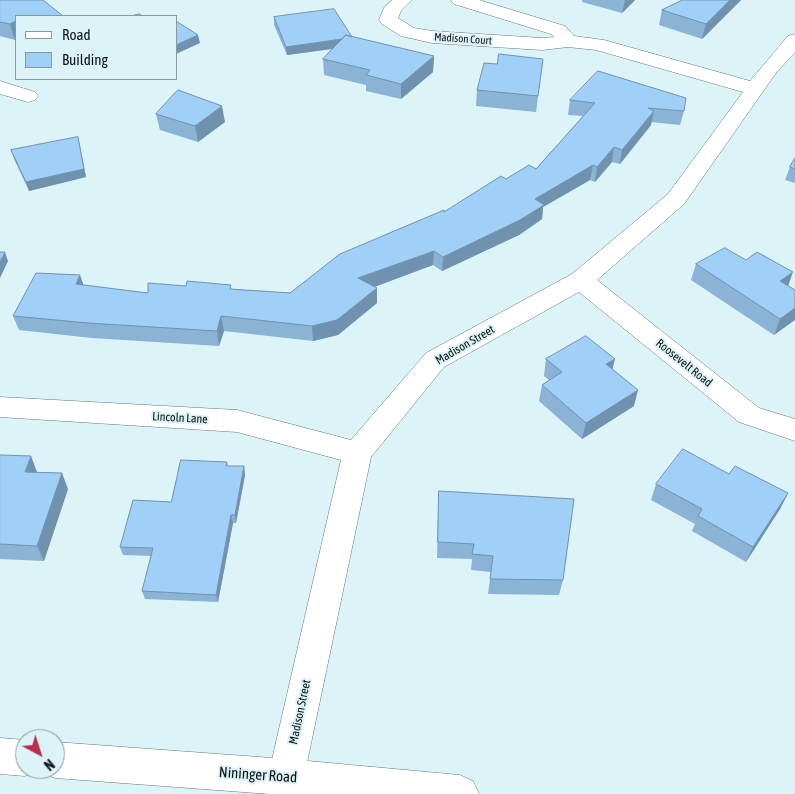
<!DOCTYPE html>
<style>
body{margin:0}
#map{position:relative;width:795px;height:794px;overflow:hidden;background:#dcf3f7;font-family:"Asap Condensed",sans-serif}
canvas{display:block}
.legend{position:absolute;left:15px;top:15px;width:162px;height:65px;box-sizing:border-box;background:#dcf3f7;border:1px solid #899a9d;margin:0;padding:6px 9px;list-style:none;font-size:15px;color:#0c1415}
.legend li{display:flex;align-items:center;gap:10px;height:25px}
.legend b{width:25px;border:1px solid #899a9d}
.north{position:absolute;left:15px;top:729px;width:50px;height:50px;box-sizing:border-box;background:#dcf3f7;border:1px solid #899a9d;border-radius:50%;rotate:140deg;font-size:14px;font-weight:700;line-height:20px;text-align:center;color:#0c1415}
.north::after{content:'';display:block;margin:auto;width:18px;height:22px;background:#bc2c4d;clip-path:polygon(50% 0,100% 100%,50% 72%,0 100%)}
</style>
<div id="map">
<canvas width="795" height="794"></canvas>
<ul class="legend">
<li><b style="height:6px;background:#fff"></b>Road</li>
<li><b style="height:14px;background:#a0d0f8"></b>Building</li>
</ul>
<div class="north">N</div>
</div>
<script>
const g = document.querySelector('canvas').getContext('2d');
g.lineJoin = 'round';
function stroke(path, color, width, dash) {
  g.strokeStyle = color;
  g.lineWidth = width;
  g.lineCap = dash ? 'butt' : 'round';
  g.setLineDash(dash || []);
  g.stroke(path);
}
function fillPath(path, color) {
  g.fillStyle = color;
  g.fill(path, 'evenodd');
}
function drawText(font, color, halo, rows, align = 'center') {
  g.font = font + ' "Asap Condensed",sans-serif';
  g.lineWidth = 4;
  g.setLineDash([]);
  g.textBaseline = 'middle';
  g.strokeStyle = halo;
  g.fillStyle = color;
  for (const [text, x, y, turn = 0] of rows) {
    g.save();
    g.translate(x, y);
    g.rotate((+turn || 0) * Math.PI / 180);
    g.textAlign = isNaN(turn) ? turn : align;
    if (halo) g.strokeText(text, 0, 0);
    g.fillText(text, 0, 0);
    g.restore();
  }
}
const minor = new Path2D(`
 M392,0H412L401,11L398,18L414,28L432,31L542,38L554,37L551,34L454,4L451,0H479L565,26L574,36L604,40L750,81L788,36L795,34V52L776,73L684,204L597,280L759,408L795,419V441L739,422L579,292L444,367L371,457L304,777L299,790L289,794L273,790L268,777L341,460L237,432L0,417V397L237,410L351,440L426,353L572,274L668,194L743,92L596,50L568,47L542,50L432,43L401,36L382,24L379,20L384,8Z
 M0,81L35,92L38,96L35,100L28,102L0,94Z`);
const tertiary = new Path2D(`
 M0,738L25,740V769H38V771L25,776L0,774Z
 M55,742L286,759L460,775L473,781L479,794H270L55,778L42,773L41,769H55Z`);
const wall = new Path2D(`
 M0,0L16,16V39L15,40L0,36Z
 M582,0H635L622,13L582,2Z
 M683,0H741L702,39L659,25L662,10Z
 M274,17L352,37L434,56L433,72L401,99L366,91V85L324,75L323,59L333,49L287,55L274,25Z
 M543,59L536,112L476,106L477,90Z
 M570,100L684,111L680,125L651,122V125L620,164L612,162L595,182L590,180L543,207L542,219L519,235L442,271L433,265L374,287L377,288V303L338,335L313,341L224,331L219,346L92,338L19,330L13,316L83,285L148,293L232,289L290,293L506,179L536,169L583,116L568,115Z
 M156,114L225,122L198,142L160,130Z
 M78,137L86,177L29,191L14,159L11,150Z
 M795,158V183L785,180L790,167Z
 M746,260L795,290L774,335L691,280L696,264Z
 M546,359L612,369L634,406L582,439L539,401L542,385L549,380L544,376Z
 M0,455L37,472L68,489L44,561L0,559Z
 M227,462L228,466H244L245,475L236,523H233L218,602L145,599L142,591L151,556L123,555L120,547L171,502Z
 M729,474L788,493L780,509L746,562L692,531L695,524L651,500L656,484Z
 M439,491L563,580L559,595L488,594L491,572L471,570L472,559L437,558Z`);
const shadedWall = new Path2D(`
 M625,0H635L622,13Z
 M730,0H741L702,39L706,24Z
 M16,21V39L15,40L10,24Z
 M198,35L200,43L176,54V45Z
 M352,38V46L287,55L286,47Z
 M434,56L433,72L401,99V84Z
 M222,106L225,122L198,142L195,126Z
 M654,111L651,125L620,164L622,150Z
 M78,137L86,177L29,191L26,182Z
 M614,147L612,162L595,182L597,167Z
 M593,165L590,180L543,207L542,219L519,235L442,271L443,257L535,199Z
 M434,251L433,265L358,293V278Z
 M5,252L8,261L0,278V262Z
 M793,272L787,289L780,281Z
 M80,275L85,289L76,284Z
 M377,288V303L338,335L313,341L312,326Z
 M795,308V320L774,335L780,319Z
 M221,316L224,331L219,346L217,331Z
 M615,359L611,375L606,364Z
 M638,390L634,406L582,439L586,423Z
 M31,456L37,472H25Z
 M244,466L245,475L236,523L235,515Z
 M62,473L68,489L44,561L37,546Z
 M788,493L780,509L746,562L753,547Z
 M231,515L233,523L218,602L216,595Z`);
const building = new Path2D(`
 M0,0H43L63,16H16V21L10,24L0,22Z
 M683,0H730L706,24L662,10Z
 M334,9L352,37L346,35L342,39L286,47L274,17Z
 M139,14L143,16H132Z
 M176,21L198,35L176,45Z
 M346,35L434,56L401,84L366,75L370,70L323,59Z
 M499,54L543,59L538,96L477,90L484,63L497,64Z
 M598,71L686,98L684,111L648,108L654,111L622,150L614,147L597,167L593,165L535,199L544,205L520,220L443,257L434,251L358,278L377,288L337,320L312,326L221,316L217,331L88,323L13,316L36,273L80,275L76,284L148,293V283L186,286L187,281L231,285L230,289L290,293L340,254L444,210V212L501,176L506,179L529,165L536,169L595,103L570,100Z
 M178,90L222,106L195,126L156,114Z
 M78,137L84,169L26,182L11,150Z
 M795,158V169L790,167Z
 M725,248L746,260L757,252L793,272L780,281L795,290V308L780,319L696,264Z
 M0,252H5L0,262Z
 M586,336L615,359L606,364L638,390L586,423L542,385L562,372L546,359Z
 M683,449L729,474L735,466L788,493L753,547L698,516L702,509L656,484Z
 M0,455L31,456L25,472L62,473L37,546L0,544Z
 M181,460L227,462L226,466H244L235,515H231L216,595L142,591L153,548L120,547L133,500L171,502Z
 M439,491L574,499L563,580L490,579L493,556L472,554L474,544L438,542Z`);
const farStreetnames = [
 ["Madison Court",463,39,4]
];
const streetNames = [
 ["Madison Street",465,345,-30],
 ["Roosevelt Road",684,363,39],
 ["Lincoln Lane",180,418,3],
 ["Madison Street",300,712,-78]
];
const nearStreetnames = [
 ["Nininger Road",258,775,4]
];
stroke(minor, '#64787c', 1);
stroke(tertiary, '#64787c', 1);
fillPath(minor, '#fff');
fillPath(tertiary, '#fff');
fillPath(wall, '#8ab3d5');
fillPath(shadedWall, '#7092ae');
fillPath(building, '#a0d0f8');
stroke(building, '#7092ae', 1);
drawText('11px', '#0c1415', '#dcf3f7', farStreetnames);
drawText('12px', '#0c1415', '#dcf3f7', streetNames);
drawText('15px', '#0c1415', '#dcf3f7', nearStreetnames);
</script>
